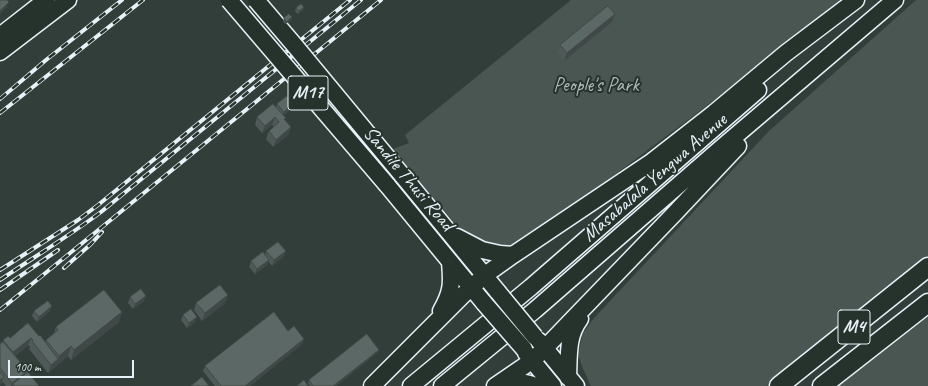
<!DOCTYPE html>
<style>
body{margin:0}
#map{position:relative;width:928px;height:386px;overflow:hidden;background:#323e39;font-family:Caveat,sans-serif}
canvas{display:block}
.scale{position:absolute;left:8px;top:360px;width:126px;height:18px;box-sizing:border-box;border:2px solid #e8f1f8;border-top:0;padding-left:5px;font-size:12px;line-height:14px;white-space:nowrap;color:#e8f1f8;-webkit-text-stroke:3px #26332d;paint-order:stroke}
</style>
<div id="map">
<canvas width="928" height="386"></canvas>
<div class="scale">100 m</div>
</div>
<script>
const g = document.querySelector('canvas').getContext('2d');
g.lineJoin = 'round';
function fillPath(path, color) {
  g.fillStyle = color;
  g.fill(path, 'evenodd');
}
function stroke(path, color, width, dash) {
  g.strokeStyle = color;
  g.lineWidth = width;
  g.lineCap = dash ? 'butt' : 'round';
  g.setLineDash(dash || []);
  g.stroke(path);
}
function drawText(font, color, halo, rows, align = 'center') {
  g.font = font + ' Caveat,sans-serif';
  g.lineWidth = 4;
  g.setLineDash([]);
  g.textBaseline = 'middle';
  g.strokeStyle = halo;
  g.fillStyle = color;
  for (const [text, x, y, turn = 0] of rows) {
    g.save();
    g.translate(x, y);
    g.rotate((+turn || 0) * Math.PI / 180);
    g.textAlign = isNaN(turn) ? turn : align;
    if (halo) g.strokeText(text, 0, 0);
    g.fillText(text, 0, 0);
    g.restore();
  }
}
const green = new Path2D(`
 M571,0H840L749,74L568,210L525,239L506,250L466,237L393,149L409,143L405,135Z
 M916,0H928V258L767,386H591L583,369L578,354L583,333L594,318L769,131Z
 M928,315V386H838Z`);
const major = new Path2D(`
 M0,36L46,0
 M0,52L68,0
 M402,175L498,292
 M387,185L484,303
 M457,237L482,250L500,254L513,255
 M441,311C452,292 452,283 450,262
 M539,341L576,386
 M526,353L553,386
 M568,377C569,356 567,336 580,319
 M372,386L463,295L485,275L513,255L650,163L714,113L786,53L856,0
 M411,386L531,287L758,90
 M442,386L535,310L720,149L895,0
 M495,386L533,360L545,348L675,213L738,146
 M503,386C515,382 523,381 535,386`);
const highway = new Path2D(`
 M779,386L928,267
 M822,386L928,303`);
const rail = new Path2D(`
 M0,99L46,60L122,0
 M0,113L143,0
 M64,268L91,244L102,232
 M0,270L78,220L98,205L350,0
 M0,280C34,257 69,236 101,212L361,0
 M0,290L58,250
 M0,310L381,0`);
const majorBridge = new Path2D(`
 M229,0L387,185
 M256,0L296,47L402,175
 M498,292L535,337
 M484,303L524,349`);
const wall = new Path2D(`
 M304,7L303,10L298,14L295,11L296,8Z
 M615,14L612,22L564,61L557,52L560,45Z
 M292,17L291,20L285,24L283,21L284,18Z
 M277,104L291,109L283,116L285,120L291,127L288,135L273,147L266,139L269,131L274,127L272,125L262,133L255,125L257,117L276,107Z
 M266,251L284,256L272,266L268,261L267,265L255,274L249,267L251,261L265,255Z
 M228,295L225,303L202,321L194,310L196,303Z
 M130,297L144,301L133,309L128,303Z
 M34,311H50L37,322L32,316Z
 M183,315L195,322L187,328L181,320Z
 M119,322L71,360L68,356L48,373L29,349L30,347L28,345L15,356L27,373L39,386H6L3,382L0,384V344L3,342V340L10,338L39,336L45,342L46,340L54,333L56,327Z
 M288,331L304,339L302,344L250,386H215L203,371L205,366Z
 M378,352L336,386H310L308,383L309,380Z`);
const shadedWall = new Path2D(`
 M9,2L7,7L0,14V11Z
 M304,7L303,10L298,14L299,11Z
 M615,14L612,22L564,61L567,53Z
 M292,17L291,20L285,24L286,22Z
 M293,104L291,109L282,117L284,112Z
 M275,117L272,125L262,133L265,126Z
 M291,127L288,135L273,147L276,140Z
 M286,251L284,256L272,266L274,260Z
 M269,260L267,265L255,274L257,269Z
 M228,295L225,303L202,321L205,313Z
 M146,296L144,301L133,309L135,304Z
 M52,306L50,311L37,322L39,317Z
 M122,312L119,322L71,360L74,350Z
 M197,317L195,322L187,328L189,323Z
 M31,338L28,345L10,360L13,352Z
 M304,339L302,344L250,386H245Z
 M71,346L68,356L48,373L51,365L58,360L59,356Z
 M379,350L378,352L336,386H333Z
 M28,371L25,378L13,384V386H11L12,383Z
 M4,377L2,382L0,384V380Z`);
const building = new Path2D(`
 M0,0H7L9,2L0,11Z
 M301,4L304,7L299,11L296,8Z
 M608,6L615,14L567,53L560,45Z
 M289,14L292,17L286,22L284,18Z
 M287,96L293,104L284,112L277,104Z
 M273,104L286,118L284,119L291,127L276,140L269,131L279,122L275,117L265,126L257,117Z
 M278,242L286,251L274,260L266,251Z
 M263,252L269,260L257,269L251,261Z
 M220,285L228,295L205,313L196,303Z
 M141,289L146,296L135,304L130,297Z
 M104,290L122,312L74,350L71,346L59,356L46,340L58,330L56,327Z
 M48,301L52,306L39,317L34,311Z
 M191,309L197,317L189,323L183,315Z
 M274,312L288,331L294,326L304,339L245,386H221L205,366Z
 M28,323L39,336L40,335L58,359L51,365L32,341L33,340L31,338L13,352L3,340L8,336L10,338Z
 M367,334L379,350L333,386H313L309,380Z
 M3,342L28,371L12,383L0,368V344Z
 M0,372L4,377L0,380Z
 M28,372L39,386H15L13,384Z
 M202,377L209,386H191Z
 M304,380L308,386H297Z`);
const shields = [
 [308,93,40],
 [854,327,32]
];
const shieldNames = [
 ["M17",308,93],
 ["M4",854,327]
];
const parkNames = [
 ["People's Park",596,86]
];
const streetNames = [
 ["Masabalala Yengwa Avenue",655,178,-41],
 ["Sandile Thusi Road",408,179,50]
];
fillPath(green, '#495651');
stroke(major, '#e8f1f8', 19);
stroke(highway, '#e8f1f8', 21);
stroke(major, '#26332d', 16);
stroke(highway, '#26332d', 18);
stroke(rail, '#e8f1f8', 4);
stroke(rail, '#26332d', 2.5, [8]);
stroke(majorBridge, '#e8f1f8', 19, []);
stroke(majorBridge, '#26332d', 16);
fillPath(wall, '#4f5957');
fillPath(shadedWall, '#404947');
fillPath(building, '#5c6865');
stroke(building, '#404947', 1);
for (const [x, y, w] of shields) {
  const box = new Path2D();
  box.roundRect(x - w / 2, y - 17, w, 34, 3);
  g.fillStyle = '#26332d';
  g.fill(box);
  stroke(box, '#e8f1f8', 1);
}
drawText('bold 19px', '#e8f1f8', null, shieldNames);
drawText('20px', '#b0bbbe', '#26332d', parkNames);
drawText('20px', '#e8f1f8', '#26332d', streetNames);
</script>
